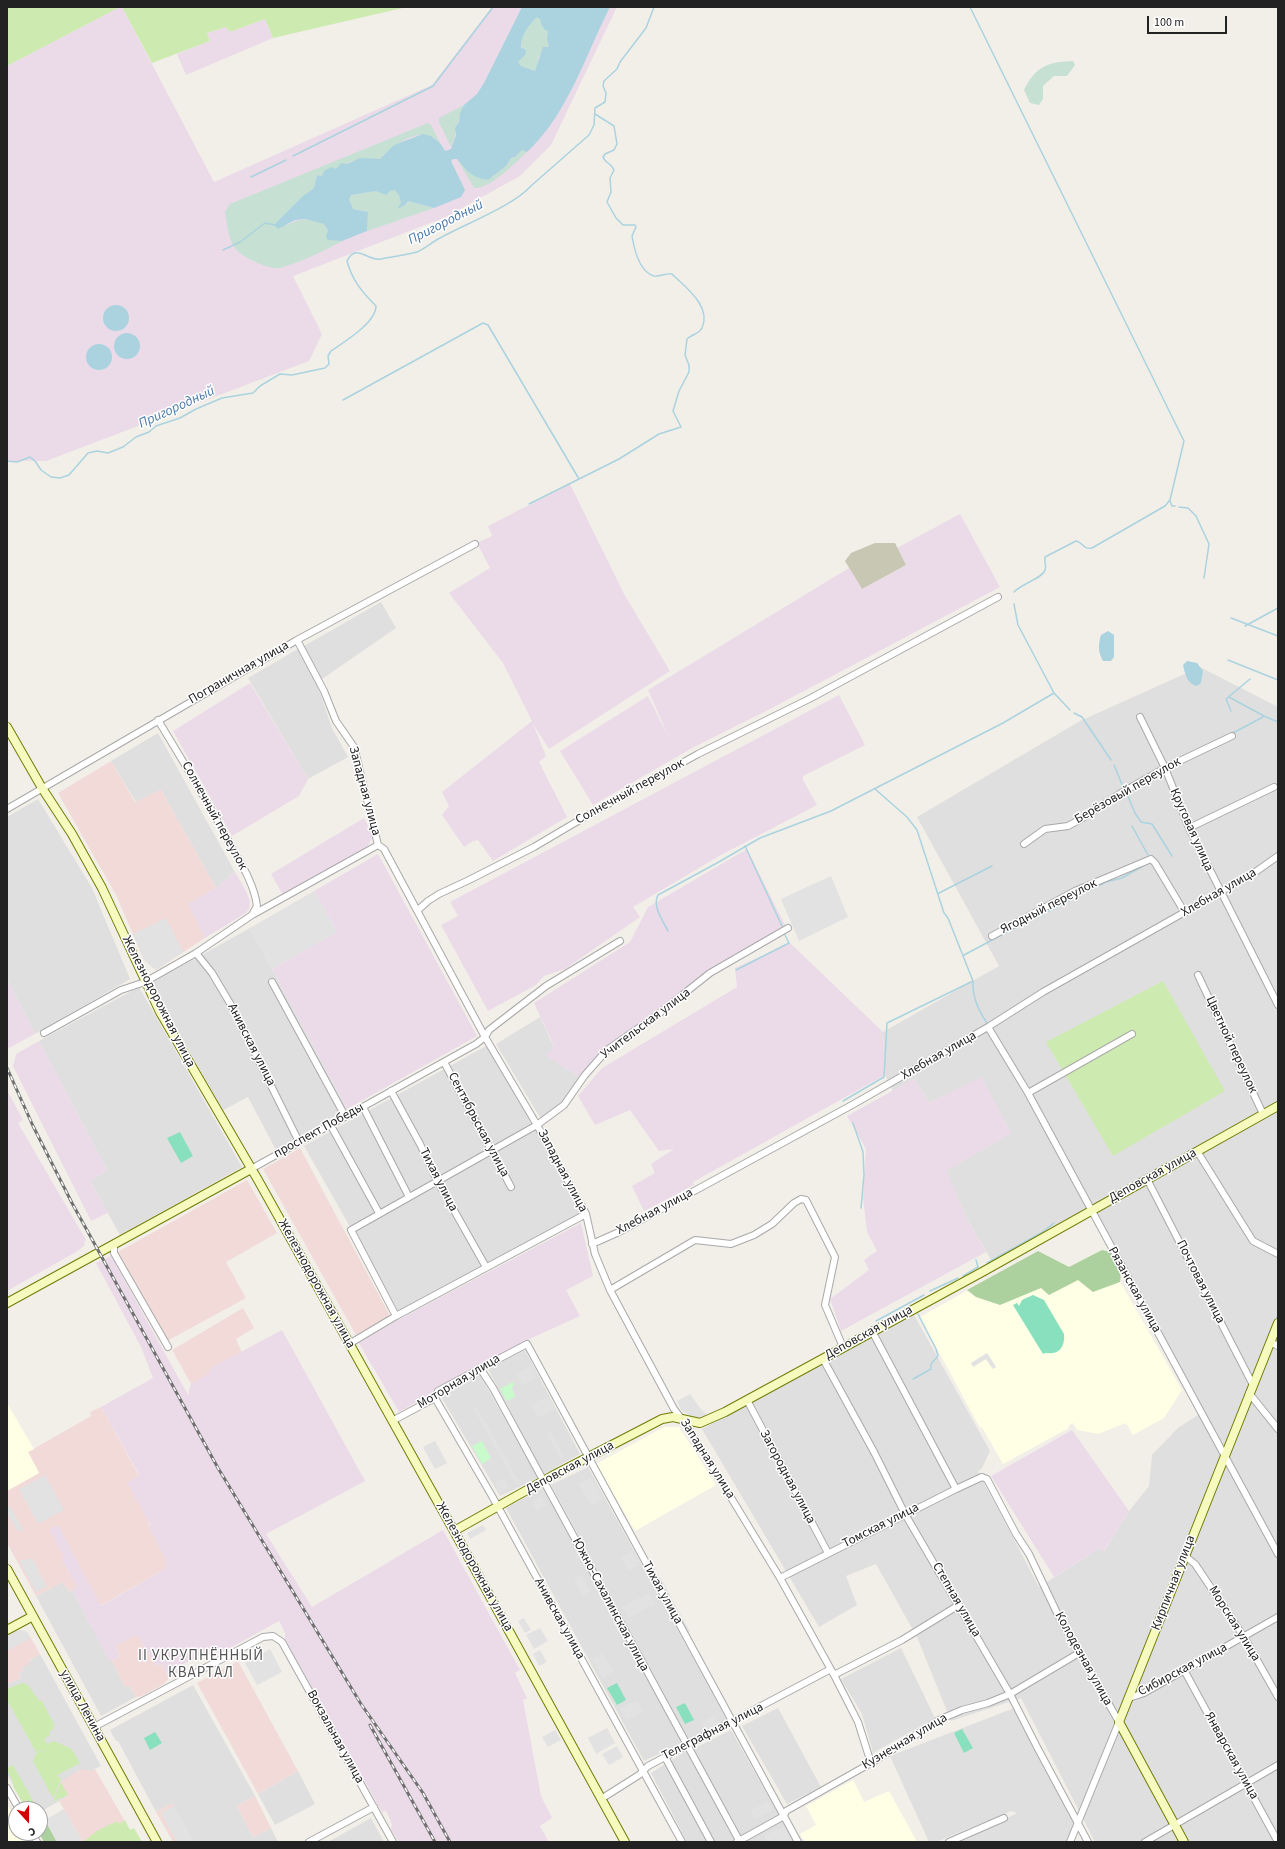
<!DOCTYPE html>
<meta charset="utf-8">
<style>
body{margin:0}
#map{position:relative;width:1285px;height:1849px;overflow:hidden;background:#f2efe9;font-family:"Source Sans 3",sans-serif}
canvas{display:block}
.frame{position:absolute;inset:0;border:8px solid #222;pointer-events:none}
.north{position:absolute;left:8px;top:1801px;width:40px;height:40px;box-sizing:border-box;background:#fff;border:1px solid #a7a7a7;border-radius:50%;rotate:159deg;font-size:11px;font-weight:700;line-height:16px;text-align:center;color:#222}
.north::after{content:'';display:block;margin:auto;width:14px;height:18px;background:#d40000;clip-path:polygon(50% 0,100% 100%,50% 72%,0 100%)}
.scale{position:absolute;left:1147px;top:16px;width:80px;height:18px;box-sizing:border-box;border:2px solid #222;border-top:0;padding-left:5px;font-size:12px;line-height:14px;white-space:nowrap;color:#222;-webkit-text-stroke:3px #fff;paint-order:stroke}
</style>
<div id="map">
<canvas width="1285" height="1849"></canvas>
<div class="frame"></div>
<div class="north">С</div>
<div class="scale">100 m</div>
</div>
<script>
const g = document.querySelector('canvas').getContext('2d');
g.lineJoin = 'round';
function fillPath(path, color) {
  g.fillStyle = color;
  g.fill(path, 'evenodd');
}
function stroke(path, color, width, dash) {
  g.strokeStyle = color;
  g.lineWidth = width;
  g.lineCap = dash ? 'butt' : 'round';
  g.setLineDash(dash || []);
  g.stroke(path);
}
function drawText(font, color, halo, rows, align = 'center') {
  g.font = font + ' "Source Sans 3",sans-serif';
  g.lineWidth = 3;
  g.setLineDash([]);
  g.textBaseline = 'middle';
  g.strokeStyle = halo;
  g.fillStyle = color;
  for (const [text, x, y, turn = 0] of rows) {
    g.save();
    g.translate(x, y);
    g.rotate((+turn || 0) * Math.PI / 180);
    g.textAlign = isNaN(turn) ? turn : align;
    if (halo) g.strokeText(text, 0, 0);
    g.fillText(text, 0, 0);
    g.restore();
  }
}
const residential = new Path2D(`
 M381,602L396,628L322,679L304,646Z
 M298,649L316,681L332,728L348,757L308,779L248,678Z
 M1200,667L1278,707V1842H1095L1021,1698L951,1721L917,1637L876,1564L846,1576L857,1605L819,1627L702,1429L914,1315L990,1451L982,1468L978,1471L1039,1587L1100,1548L1104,1551L1129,1511L1149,1486L1152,1455L1178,1428L1204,1411L1090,1210L993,1263L968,1221L945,1171L1011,1133L981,1078L929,1103L914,1079L893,1091L885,1075L883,1032L999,966L917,817L1080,721Z
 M158,733L235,872L216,888L161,790L136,802L111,761Z
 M38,799L92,888L130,979L35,1034L7,979V817Z
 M250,928L347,1109L276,1150L248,1097L223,1110L153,987L155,981Z
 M139,987L242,1167L120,1235L90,1181L107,1170L39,1041Z
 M540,1017L554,1047L547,1056L580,1077L565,1102L541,1119L496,1044Z
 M488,1045L581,1213L398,1311L304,1146Z
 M525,1350L580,1454L544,1474L488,1369Z
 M479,1373L538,1478L500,1496L440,1395Z
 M588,1467L727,1720L689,1740L551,1485Z
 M543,1488L682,1743L644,1761L506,1508Z
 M63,1582L69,1592L72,1590L110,1661H112L125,1687L130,1686L136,1697L101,1716L36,1596Z
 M901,1648L935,1718L873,1753L862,1714L841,1679Z
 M40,1654L101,1766L90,1771L60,1782L68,1796L40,1812V1809H26L7,1774V1684L21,1678L18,1673L27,1662Z
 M193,1685L255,1796L237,1806L253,1837L271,1828L278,1842H194L172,1803L156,1812L118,1741H116L110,1730Z
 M1017,1707L1075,1825L1067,1842H960L1017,1813L1011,1811L936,1842H929L890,1756Z
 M778,1708L821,1787L787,1804L742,1726Z
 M731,1730L794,1842H744L693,1749Z
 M686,1751L737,1842H687L651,1773Z
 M298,1771L315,1804L275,1825L258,1794Z
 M371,1818L384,1842H328Z`);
const commercial = new Path2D(`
 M111,761L135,802L161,790L216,888L188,904L205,938L156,970L144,960L116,895L58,793Z
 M300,1148L390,1316L356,1335L263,1169Z
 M247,1180L277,1233L226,1262L246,1298L167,1341L118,1252Z
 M243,1308L254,1328L236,1339L242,1353L209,1369L211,1373L191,1384L172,1350Z
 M101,1407L139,1476L150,1529L166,1561L165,1569L100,1606L58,1525L50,1530L63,1555V1562L77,1587L69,1592L63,1582L36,1596L7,1543V1491L39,1473L28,1452L91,1416L90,1412Z
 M17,1630L28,1633L40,1654L28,1661L29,1664L23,1667L24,1670L18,1673L21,1678L7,1684V1635Z
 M137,1635L156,1666L161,1664L169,1678L164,1684L142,1696L136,1697L130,1686L125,1687L112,1661L120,1656L115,1646Z
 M238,1661L298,1771L258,1794L197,1683Z
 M82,1769L90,1771L95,1769L127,1825L96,1842H83L59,1801L68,1796L60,1782Z
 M255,1796L271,1828L253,1837L237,1806Z
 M172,1803L194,1842H173L156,1812Z`);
const industrial = new Path2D(`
 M120,7H122L214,182L432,85L492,7H617L551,145L520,176L446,217L293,276L322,334L309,361L46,461H7V66Z
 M265,19L273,38L186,75L177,54L210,41L207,33L226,27L230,32Z
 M570,484L624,594L670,671L549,749L533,724L546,756L539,762L567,817L493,861L478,840L473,841L464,847L442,815L449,806L442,792L532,721L503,663L449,593L490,568L477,543L492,536L488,526Z
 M960,514L1000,587L770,709L694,747L593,805L560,751L648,696L670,740L648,690L849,568L862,589L906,565L897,548Z
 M250,683L308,779L299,796L232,836L173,731Z
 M839,695L865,745L803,776V780L817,805L721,855L633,907L640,917L565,969L544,976L536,985L488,1011L441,925L458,916L450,902Z
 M364,818L373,835L368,846L283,895L271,874Z
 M747,849L785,925L652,1018L609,1045L580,1077L546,1056L554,1046L534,1003L630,942L648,907Z
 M378,854L477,1036L347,1109L272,969L337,932L314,891Z
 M235,872L245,889L250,901L249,909L246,913L205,938L188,904L216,888Z
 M790,943L883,1032L885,1075L693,1182L694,1185L644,1211L632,1186L655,1173L651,1164L674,1149L659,1151L630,1110L595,1125L578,1096L602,1068L737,987L735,968Z
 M7,979L35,1034L7,1049Z
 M39,1041L107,1170L90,1181L108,1213L91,1221L13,1066L16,1054Z
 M981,1077L1011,1133L946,1171L968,1221L986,1252L841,1331L830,1299L869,1270L864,1260L877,1251L867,1232L863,1198L866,1149L847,1116L914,1079L929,1103Z
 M7,1090L23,1120L18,1123L86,1240L84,1242L85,1245L76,1252L7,1291Z
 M581,1223L593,1276L566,1290L580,1316L525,1341L399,1412L359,1343L394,1322Z
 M111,1256L188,1395L191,1384L210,1373L209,1369L282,1330L365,1481L266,1534L312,1607L443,1530L520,1670L515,1673L527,1698L523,1700L541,1796L552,1818L540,1826L549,1842H399L391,1829L392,1824L386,1811L382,1812L335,1729L285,1639V1633L279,1621L212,1658L208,1651L176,1668L178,1673L169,1678L161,1664L156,1666L137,1635L115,1646L120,1656L110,1662L72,1590L77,1587L63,1562V1555L49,1530L58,1525L101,1606L165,1569L166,1561L150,1529V1524L127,1483L139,1475L101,1407L153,1378L141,1347L96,1263Z
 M1072,1430L1129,1511L1103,1552L1100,1548L1054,1577L991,1476Z`);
const education = new Path2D(`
 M1102,1250L1182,1390L1164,1418L1133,1435L1126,1423L1098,1434L1077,1430L1073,1423L1068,1426L1069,1428L1003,1464L982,1427L980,1428L920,1317L1038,1251L1054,1276Z
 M7,1403L34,1449L28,1452L39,1473L7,1491Z
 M664,1427H679L716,1485L635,1531L596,1464Z
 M853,1780L864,1802L889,1791L917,1842H805L800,1834L816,1825L806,1806Z
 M7,1804L16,1820V1833H23L28,1842H7Z`);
const construction = new Path2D(`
 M875,543H895L906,565L862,589L845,561L851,553Z`);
const grass = new Path2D(`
 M7,7H120L7,66Z
 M122,7H407L273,38L265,19L230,32L226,27L207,33L210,41L152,63Z
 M1163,981L1225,1091L1113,1156L1046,1042Z
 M22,1683L28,1685L39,1701H42L54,1724L53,1729L49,1732L50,1735L44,1739L47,1744L54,1741L72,1749L81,1766L78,1764L57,1775L61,1779L53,1798L33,1761L36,1753L50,1749L36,1752L7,1700V1689Z
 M13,1765L36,1806L35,1807L31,1806L30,1807L31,1809H26L13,1786C14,1779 7,1774 7,1768Z
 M61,1782L68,1795L60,1799L59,1798L55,1802L54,1799Z
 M125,1820L130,1830L134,1828L142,1842L84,1841L97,1831L117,1821L119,1824Z`);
const forest = new Path2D(`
 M1102,1250L1111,1252L1121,1272L1120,1282L1093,1292L1078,1280L1049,1295L1041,1288L1000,1305L976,1297L967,1290L1038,1251L1069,1267Z
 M45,1820L57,1842H44L39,1833L40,1822Z`);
const wetland = new Path2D(`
 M537,16L540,19L545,30L548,31L549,47L539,56L536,71L521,66L518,62L519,59L523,58C519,37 523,32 537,16Z
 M1073,61L1075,65L1067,76H1054L1043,86V99L1039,105L1030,103L1024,90C1036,66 1048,62 1073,61Z
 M464,105C457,119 457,133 451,147L439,122V118Z
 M428,123L431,125L440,143C437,140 433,137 430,136C412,130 391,148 380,159L352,161L322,176L317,175L314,188L303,196L286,226C300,217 309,219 324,224L328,230L327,237L328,239L342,241C331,248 292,266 279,268C268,269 241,257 235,248C228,239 227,223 225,212L230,204Z
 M522,150L527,152C516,162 489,190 474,188L457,159L471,174L488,180L506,166L511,158L515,157Z
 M395,190L399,195L401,203L398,208L405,205L408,201L434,208L367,231L368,212L353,209L349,199L351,195L376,191Z`);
const park = new Path2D(`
 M513,1382L514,1385L512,1388L515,1397L507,1401L500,1389Z
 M482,1441L491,1458L482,1464L472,1446Z`);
const pitch = new Path2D(`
 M180,1132L193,1156L181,1163L167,1138Z
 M1033,1295L1044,1300L1064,1334C1065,1342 1062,1352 1053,1353C1048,1354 1047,1352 1043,1354L1013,1305L1017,1303L1019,1306L1022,1300Z
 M617,1683L626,1700L617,1705L607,1688Z
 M685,1703L694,1720L685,1724L676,1707Z
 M962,1729L973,1748L964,1753L954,1733Z
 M155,1732L162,1743L150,1750L144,1738Z`);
const parking = new Path2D(`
 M831,876L848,917L799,941L781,899Z
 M314,891L337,932L272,969L250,928Z
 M166,918L183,952L156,970L144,960L133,934Z
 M987,1353L996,1367L993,1369L986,1359L973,1367L971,1363Z
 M531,1366L537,1377L522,1385L516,1374Z
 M690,1394L700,1408L708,1416L701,1419L694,1418L681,1410L677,1401Z
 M548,1396L555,1409L538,1418L530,1405Z
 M476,1406L521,1484L517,1486L473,1408Z
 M551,1432L564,1456L560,1458L547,1434Z
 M435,1441L447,1463L435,1469L423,1447Z
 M45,1475L64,1510L38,1524L19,1489Z
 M591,1477L604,1499L591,1506L579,1484Z
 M504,1478L509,1488L500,1493L495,1483Z
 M542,1496L547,1505L536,1511L532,1502Z
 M10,1506L24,1532L17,1530L7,1513V1507Z
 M483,1525L486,1530L470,1539L467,1533Z
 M632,1551L640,1565L628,1571L621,1557Z
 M32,1558L47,1587L36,1592L19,1561Z
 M582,1575L591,1592L583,1597L574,1579Z
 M660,1577L690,1632L687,1634L657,1579Z
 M649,1593L655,1604L628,1618L622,1607Z
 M524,1618L531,1630L525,1633L518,1621Z
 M540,1628L548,1641L534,1649L526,1635Z
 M17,1630L26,1631L31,1638L7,1651V1635Z
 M270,1649L282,1672L257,1685L245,1663Z
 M540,1650L547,1662L539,1666L533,1654Z
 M603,1653L614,1671L603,1678L592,1660Z
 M637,1700L643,1712L626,1720L620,1709Z
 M715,1715L719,1722L705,1730L701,1722Z
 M607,1728L615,1743L596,1754L588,1738Z
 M555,1730L561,1740L548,1747L542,1737Z
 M617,1746L623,1757L609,1765L602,1754Z
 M768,1801L773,1810L755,1819L750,1811Z
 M174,1806L182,1820L194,1842H177L161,1813Z
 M64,1809L76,1830L83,1842H57L45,1820Z
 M784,1826L792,1842H767L764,1836Z`);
const water = new Path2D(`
 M522,7H610C585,56 568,114 527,152L522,150L515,157L511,158L506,166L488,180C472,178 467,171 457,159H453L451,161L465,190L461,197L434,208L408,201L405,205L397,209L401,203L399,195L395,190L390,191L386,195L376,191L351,195L349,199L353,209L368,212L367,231L342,241L328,240L326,237L328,230L324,224L305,219L295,220L278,229L274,225L303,196L314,188L317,175L322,176L324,171L331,167L336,169L341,163L347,164L360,158L380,159L394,145L423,134L431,136L440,143L445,151L451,149L456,135L455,128L459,122L460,113L464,105L477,94L484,83ZM537,17L540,19L541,24L545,30L548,31L547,39L549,47H543L535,71L521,66L518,62L525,55L526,52L525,49L521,48C521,34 528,26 537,17Z
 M103 318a13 13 0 1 1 26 0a13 13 0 1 1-26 0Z
 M114 346a13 13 0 1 1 26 0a13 13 0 1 1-26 0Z
 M86 357a13 13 0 1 1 26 0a13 13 0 1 1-26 0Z
 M1108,631L1114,635V657L1111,661H1103C1098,652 1098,645 1101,635Z
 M1187,661L1197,663L1203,671L1201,683L1197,686C1187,684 1185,674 1183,665Z`);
const stream = new Path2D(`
 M970,7L1184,441L1170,500L1165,506L1092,548C1083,550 1083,542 1076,541L1045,557C1044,562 1047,566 1045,570C1043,578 1021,584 1014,592
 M293,156L433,86L493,7
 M251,177L286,160
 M223,250L240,242L265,223L275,225
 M343,400L483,323L488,325L579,479
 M7,461L17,462L30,457L35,461L41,470L51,477L60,478L69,475L88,453L97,451L108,453L123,447L136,437L149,432L156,426L180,418L196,409L222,398L253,393L260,386L280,374L292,375L325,368L329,364L328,356L331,351C344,342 376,323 376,306C362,292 352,280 347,261C356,242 368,262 381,259C392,257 405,255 417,252C425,249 432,242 440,238C467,223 512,207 532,185L589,135L594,125L595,108L605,102L606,93L603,86L604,81L617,69L620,62L646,28L654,7
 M1170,501L1172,506H1175
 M529,504L619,459L659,434L681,427L673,411L679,391L689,372V365L685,355L687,339C692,334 699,334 702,328C712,306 685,287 672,274C666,273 659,277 654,276C639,272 634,248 632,236L636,227L635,225H623L616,218L607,202L611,192L610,178L614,170C612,164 605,163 603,157L605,154L614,150L617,144L614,126L595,114
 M1179,507L1188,508L1196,516L1209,544L1204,578
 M1231,618L1278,636
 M1245,626L1278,608
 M1228,660L1278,680
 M1054,693L1070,710
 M1229,697L1264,716L1278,722
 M1231,711L1226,699L1250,679
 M1074,713L1082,717L1111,760
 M1231,734L1263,717
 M1114,765L1124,789
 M1127,794L1135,813L1141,822L1152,824L1172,856
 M1132,826L1148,855
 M745,846L782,926
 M1090,890L1106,882L1122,878L1143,866
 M939,893L992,866
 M1049,911L1084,893
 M1032,919L1044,914
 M668,931C663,921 652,906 658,895L717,863L760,838L831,811L1003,723L1054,693L1018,625L1014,604
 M964,955L1026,922
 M736,970L789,943L785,935
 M973,981C972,997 978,1010 987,1023
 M843,1101L884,1077L887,1023L973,981L948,918L944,913L917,830L907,817L875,789
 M853,1123L863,1152L864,1175L861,1208
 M987,1263L1041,1233L1054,1223
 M963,1276L978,1267L976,1260
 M930,1291L958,1278
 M876,1321L924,1295
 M1275,1322L1278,1315
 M913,1379L931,1369V1364L938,1356L936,1349L918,1314`);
const street = new Path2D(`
 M297,640L324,691L336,721L354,747L378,845L384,849L485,1037L537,1125L586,1214L595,1254L610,1290L674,1409L688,1427L780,1578L834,1675L858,1722L871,1763
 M1140,717L1165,768L1189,828L1278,1005
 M7,809L297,640L475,544
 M1189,828L1274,787
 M1024,844L1045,829L1068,826L1081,819L1121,793L1165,768L1232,736
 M418,910L428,901L439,894L469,880L534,847L583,818L698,754L811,698L998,597
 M254,914L378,845
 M992,936L1075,891L1151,859L1155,863L1185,913
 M196,953L212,973L231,1005L299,1142
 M1198,975L1263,1114
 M272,982L345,1116
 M988,1027L1028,1093L1278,1554
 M44,1033L121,990L145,982L196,953L252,915L257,906C254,883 240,862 229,842C207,800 182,760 158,720
 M444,1062L511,1187
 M391,1091L420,1144L438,1182L486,1267
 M1028,1093L1132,1034
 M363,1107L409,1197
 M330,1124L379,1213
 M1197,1151L1253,1241L1278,1254
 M251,1169L476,1044L485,1037L489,1030L546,986L620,941
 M1147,1179L1253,1385
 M114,1244V1253L168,1347
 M592,1244L619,1232L852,1105L988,1027L1043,992L1254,873L1278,856
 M610,1290L695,1240L731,1244L754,1235L772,1224L794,1203L801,1199L806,1200L835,1257L825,1305L843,1347
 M396,1316L351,1230L537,1125L564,1105L585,1075L607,1050L656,1016L710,973L788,928
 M872,1331L956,1489
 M1270,1342L1278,1346
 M349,1344L396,1316L586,1214
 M823,1359L874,1452L905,1514L1010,1694L1037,1747L1088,1842
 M480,1368L493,1388L740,1842
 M1249,1393L1278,1429
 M435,1398L492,1496L682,1842
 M747,1400L828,1553
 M392,1421L435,1398L438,1391L527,1344L798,1842
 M1185,1556L1195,1564L1244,1637L1278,1697
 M780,1578L956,1489L982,1477L987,1479L1016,1534L1029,1554L1058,1615L1119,1722L1070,1842
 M1184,1670L1278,1842
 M834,1675L902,1640L959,1605
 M1129,1698L1144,1693L1278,1617
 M94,1727L263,1637L273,1636L282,1642L393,1842
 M665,1757L711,1842
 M7,1788L19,1809
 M601,1799L639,1775L648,1766L829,1670
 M32,1833L37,1842
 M309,1842L374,1807
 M737,1842L784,1816L786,1811L871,1763L941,1719L962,1710L988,1703L1010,1694L1079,1653
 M949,1842L1004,1818
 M1145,1842L1278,1765`);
const secondary = new Path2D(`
 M7,727L42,788L72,834L102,888L160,1012L258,1180L454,1531L625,1842
 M7,1303L251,1169
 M454,1531L552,1476L662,1419L673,1417L700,1423L725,1412L984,1271L1278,1106
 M7,1569L157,1842
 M7,1630L33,1616
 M1184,1842L1119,1722L1278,1323`);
const rail = new Path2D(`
 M7,1068L33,1126L72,1203L218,1468L361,1704L423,1793L450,1842
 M370,1725L435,1842`);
const streetNames = [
 ["Пограничная улица",239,673,-30],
 ["Западная улица",364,791,75],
 ["Берёзовый переулок",1128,791,-30],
 ["Солнечный переулок",630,792,-29],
 ["Солнечный переулок",214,816,61],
 ["Круговая улица",1191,830,66],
 ["Хлебная улица",1219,893,-30],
 ["Ягодный переулок",1049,907,-27],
 ["Железнодорожная улица",158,1002,63],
 ["Учительская улица",646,1024,-37],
 ["Анивская улица",251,1045,63],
 ["Цветной переулок",1231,1045,65],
 ["Хлебная улица",939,1056,-30],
 ["Сентябрьская улица",478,1125,62],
 ["проспект Победы",319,1131,-29],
 ["Западная улица",562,1171,62],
 ["Деповская улица",1153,1176,-29],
 ["Тихая улица",438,1180,63],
 ["Хлебная улица",655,1212,-28],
 ["Почтовая улица",1200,1282,63],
 ["Железнодорожная улица",316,1284,61],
 ["Рязанская улица",1134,1290,61],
 ["Деповская улица",869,1333,-29],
 ["Моторная улица",459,1382,-31],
 ["Западная улица",707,1459,58],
 ["Деповская улица",570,1468,-28],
 ["Загородная улица",787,1477,62],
 ["Томская улица",881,1526,-27],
 ["Железнодорожная улица",474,1567,61],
 ["Кирпичная улица",1174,1583,-69],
 ["Тихая улица",662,1593,61],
 ["Степная улица",956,1600,60],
 ["Южно-Сахалинская улица",610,1605,62],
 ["Анивская улица",559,1619,61],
 ["Морская улица",1234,1624,58],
 ["Колодезная улица",1083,1659,61],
 ["Сибирская улица",1183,1670,-28],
 ["улица Ленина",82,1706,61],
 ["Телеграфная улица",713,1732,-27],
 ["Вокзальная улица",335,1737,61],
 ["Кузнечная улица",905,1742,-31],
 ["Январская улица",1231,1756,61]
];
const waterNames = [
 ["Пригородный",446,223,-27],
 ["Пригородный",177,408,-25]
];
const quarterNames = [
 ["II УКРУПНЁННЫЙ",201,1657],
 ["КВАРТАЛ",201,1674]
];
fillPath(residential, '#e0dfdf');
fillPath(commercial, '#f2dad9');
fillPath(industrial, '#ebdbe8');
fillPath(education, '#ffffe5');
fillPath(construction, '#c7c7b4');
fillPath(grass, '#cdebb0');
fillPath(forest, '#add19e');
fillPath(wetland, '#c6e0d4');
fillPath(park, '#c8facc');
fillPath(pitch, '#88e0be');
fillPath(parking, '#e2e2e2');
fillPath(water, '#aad3df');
stroke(stream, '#aad3df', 1.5);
stroke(street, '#a9a9a9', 8);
stroke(secondary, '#707d05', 10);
stroke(street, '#fff', 6);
stroke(secondary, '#f7fabf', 8);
stroke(rail, '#707070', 3);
stroke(rail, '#fff', 1.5, [4.5]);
drawText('13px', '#222', '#fff', streetNames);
drawText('italic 14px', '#4a7aab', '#fff', waterNames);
g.letterSpacing = '1px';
drawText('15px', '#555', '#fff', quarterNames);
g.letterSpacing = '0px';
</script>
